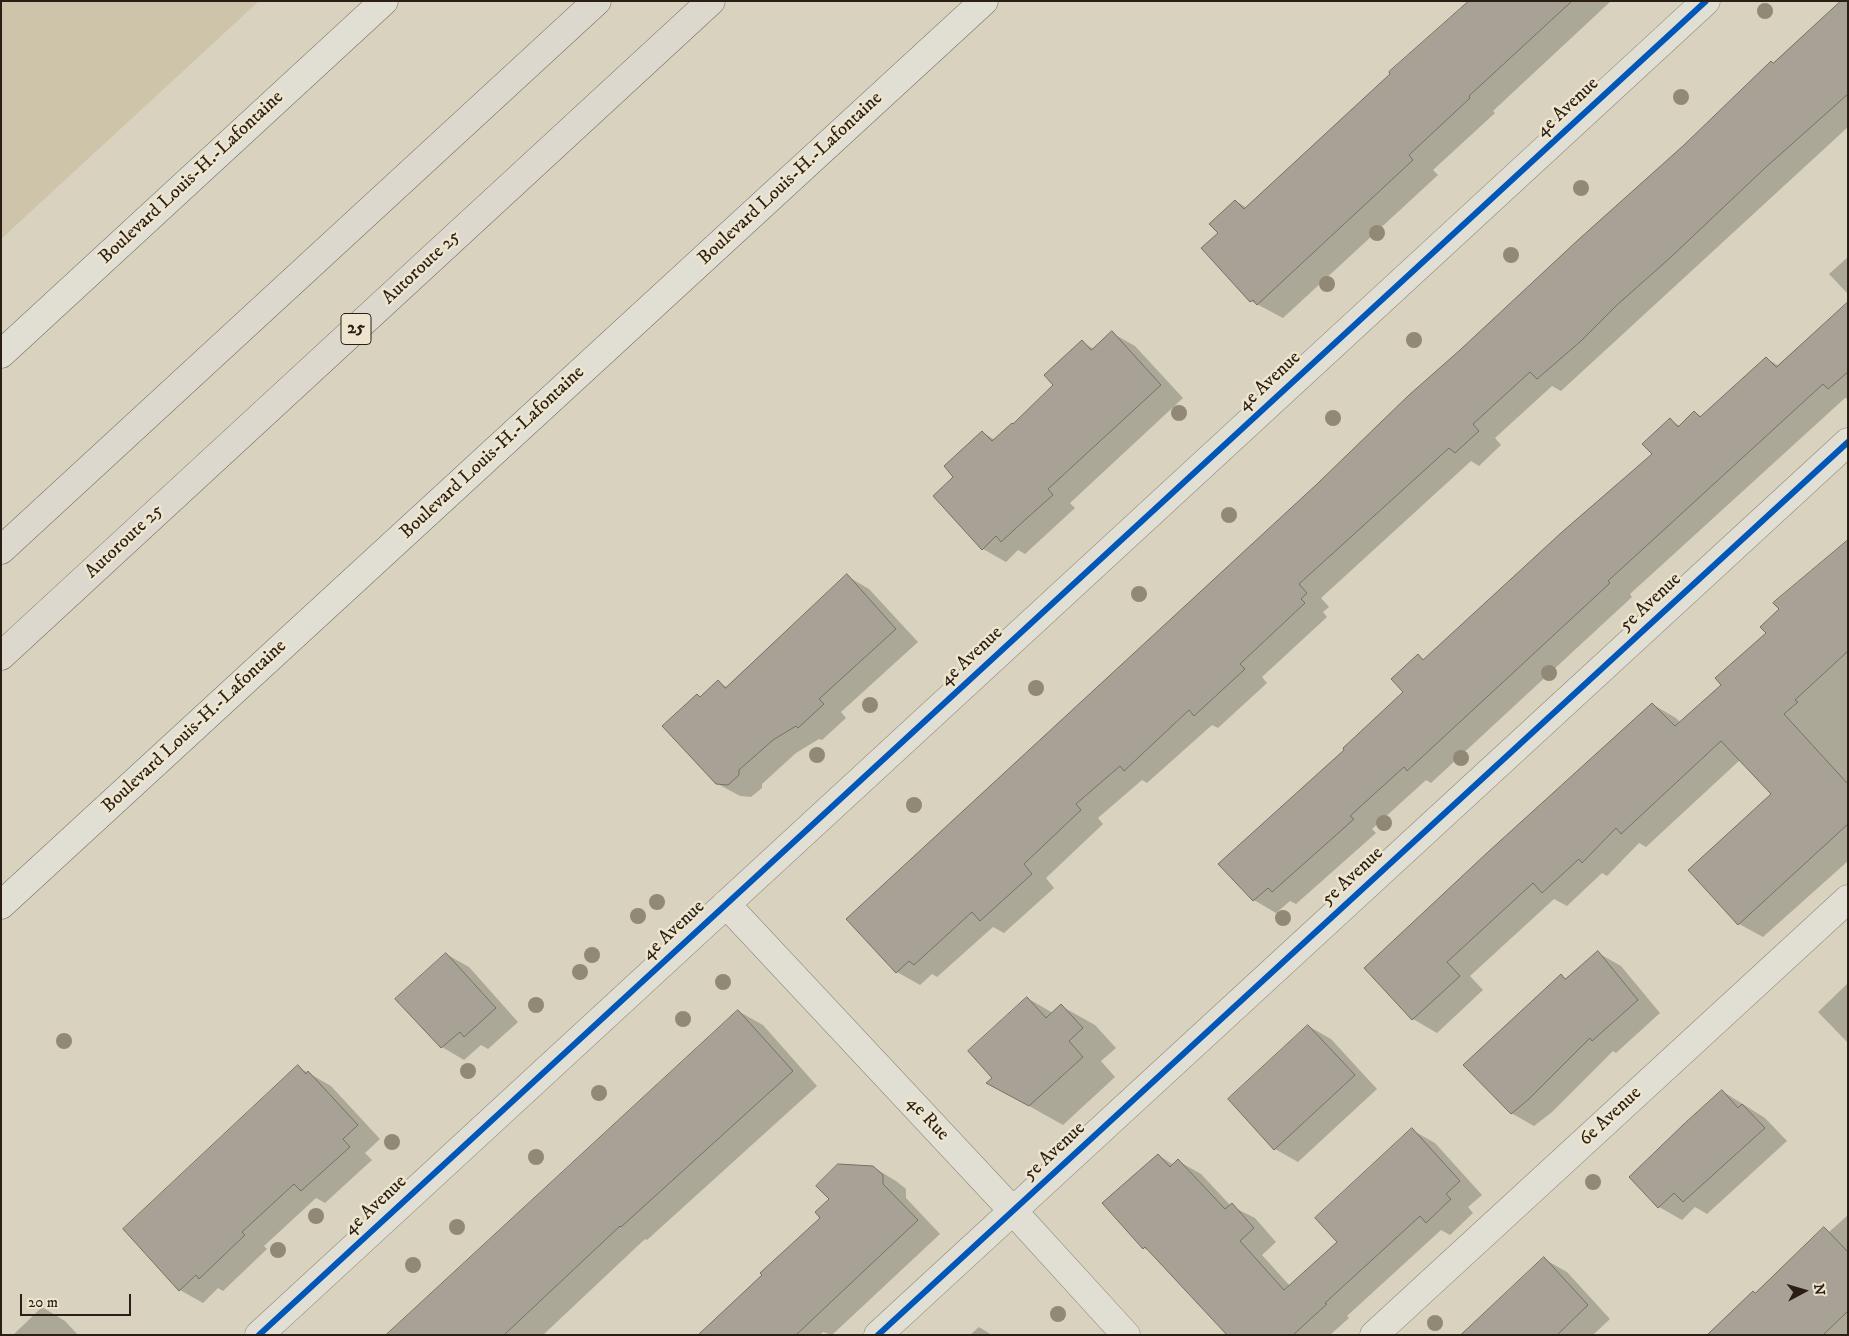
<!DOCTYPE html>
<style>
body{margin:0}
#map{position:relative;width:1849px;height:1336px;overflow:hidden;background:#d8d2be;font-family:"IM FELL DW Pica",serif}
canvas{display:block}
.frame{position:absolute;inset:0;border:2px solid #2b1e14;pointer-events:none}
.north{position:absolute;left:1779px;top:1266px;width:50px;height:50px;-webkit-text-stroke:4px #ede5ce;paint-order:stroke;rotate:84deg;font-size:14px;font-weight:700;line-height:20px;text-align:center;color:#2b1e14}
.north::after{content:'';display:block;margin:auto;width:18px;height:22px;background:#2b1e14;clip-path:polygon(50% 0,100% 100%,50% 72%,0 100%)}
.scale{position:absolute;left:20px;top:1294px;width:111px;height:22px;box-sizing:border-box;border:2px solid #2b1e14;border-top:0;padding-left:6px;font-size:15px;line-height:18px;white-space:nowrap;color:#2b1e14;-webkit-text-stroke:4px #ede5ce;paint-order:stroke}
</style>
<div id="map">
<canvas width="1849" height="1336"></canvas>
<div class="frame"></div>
<div class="north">N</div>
<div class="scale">20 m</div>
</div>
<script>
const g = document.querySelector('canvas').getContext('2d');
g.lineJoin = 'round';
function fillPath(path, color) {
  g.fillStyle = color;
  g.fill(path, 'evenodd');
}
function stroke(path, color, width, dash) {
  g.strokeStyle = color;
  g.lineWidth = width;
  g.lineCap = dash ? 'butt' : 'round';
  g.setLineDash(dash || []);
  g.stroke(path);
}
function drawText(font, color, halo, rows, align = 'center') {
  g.font = font + ' "IM FELL DW Pica",serif';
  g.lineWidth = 5;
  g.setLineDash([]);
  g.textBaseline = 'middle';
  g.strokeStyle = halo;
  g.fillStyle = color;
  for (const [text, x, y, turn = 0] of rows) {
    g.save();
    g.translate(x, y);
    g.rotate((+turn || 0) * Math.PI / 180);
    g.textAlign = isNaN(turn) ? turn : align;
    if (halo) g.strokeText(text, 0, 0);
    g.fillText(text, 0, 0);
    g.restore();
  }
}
const green = new Path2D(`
 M1,1H259L1,239Z`);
const shadow = new Path2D(`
 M1471,1H1611L1493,111L1495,113L1433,170L1438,175L1283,318L1251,301L1220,233L1236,201L1247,208Z
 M1848,1V127L1561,391L1552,386L1495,438L1501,445L1479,466L1471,461L1321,598L1329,607L1323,612L1327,617L1262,677L1267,683L1218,728L1212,725L1147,783L1142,780L1098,818L1103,824L1046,878L1054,888L1004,933L993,927L937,977L932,974L920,985L897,972L1461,351L1774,64Z
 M1848,257V294L1829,274Z
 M1848,304V399L1845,398L1630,594L1632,597L1431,783L1426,780L1372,829L1376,833L1296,904L1290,901L1276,913L1254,900L1346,750L1405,692L1418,656L1425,660L1654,455L1670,420L1680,426L1695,412L1702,417L1766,358L1779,366Z
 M1112,333L1135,346L1183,398L1070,503L1075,508L1025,554L1018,550L1006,562L983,549L955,477L982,432L995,440L1014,425L1055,385L1082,342L1094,349Z
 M1848,552V861L1763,937L1739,924L1773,794L1740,760L1646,847L1639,843L1607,876L1602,873L1567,906L1554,899L1470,976L1483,990L1437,1033L1413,1019L1366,968L1652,704L1676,718L1681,723L1723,685L1768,633Z
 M847,576L869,589L918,642L841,712L846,718L822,740L819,739L796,753L762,784V788L751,797L740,796L716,783L698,695L701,697L718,682L727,687Z
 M1598,953L1621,966L1660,1013L1616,1053L1613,1051L1552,1112L1534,1126L1511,1113L1561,976L1567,979Z
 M446,954L469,967L518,1022L488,1049L481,1045L464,1060L442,1047Z
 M1848,983V1043L1818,1012Z
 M1027,998L1053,1013L1061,1006L1095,1025L1116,1048L1101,1061L1115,1077L1063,1125L1022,1102L994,1078Z
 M738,1011L763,1025L817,1086L647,1240L645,1239L543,1335H388Z
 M1308,1026L1331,1039L1377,1089L1298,1162L1275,1149L1229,1099Z
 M298,1067L331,1086L380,1139L365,1153L372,1160L325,1203L316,1198L264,1246L267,1249L223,1291L218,1288L203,1303L180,1290Z
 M1722,1091L1765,1118L1787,1141L1707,1214L1695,1207L1682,1220L1659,1207Z
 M1412,1130L1435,1143L1482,1195L1468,1207L1473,1213L1450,1235L1441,1230L1347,1316L1349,1318L1330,1335H1228L1153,1253L1144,1248L1158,1155L1174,1165L1178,1161L1201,1174L1231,1206L1255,1218L1276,1242L1262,1255L1290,1286L1338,1242Z
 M873,1167L896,1181L906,1189V1198L940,1234L832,1335L823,1332L820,1335H700Z
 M1848,1215V1335H1708L1756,1294L1824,1229L1829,1232Z
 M1544,1259L1567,1272L1610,1319L1593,1335H1460Z
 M42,1307L65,1321L78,1335H13Z
 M979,1327L992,1335H970Z`);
const building = new Path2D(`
 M1469,1H1572L1469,96L1470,98L1409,155L1413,160L1257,305L1253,300L1250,302L1201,248L1218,233L1209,224L1235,200L1244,209L1390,74L1389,72Z
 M1841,1H1848V94L1765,168L1671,257L1617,305L1581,341L1537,379L1530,372L1473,424L1479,431L1455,453L1449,448L1299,584L1307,593L1301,599L1305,603L1240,664L1245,669L1194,716L1189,710L1124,771L1120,766L1076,804L1081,810L1024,864L1032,874L980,921L972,912L914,965L909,961L896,973L846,919L1317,484L1409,395L1460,350L1578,240L1684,145L1771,61L1773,63Z
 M1848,302V372L1828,389L1823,384L1608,581L1610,583L1407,771L1404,767L1350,816L1354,819L1335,836L1272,892L1268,888L1253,901L1218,864L1344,750L1343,748L1403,692L1391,679L1418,654L1423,660L1562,532L1652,454L1642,444L1670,418L1678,427L1694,411L1700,417L1766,357L1776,367Z
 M1112,331L1161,385L1048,489L1053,495L1027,518L1001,542L996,536L982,550L933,496L953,477L944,466L982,431L992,441L1012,423L1013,424L1053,385L1044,375L1082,340L1091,350Z
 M1848,540V651L1795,700L1798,702L1784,714L1848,784V824L1738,925L1688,870L1771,794L1721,741L1621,834L1616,828L1582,863L1579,859L1542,893L1533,883L1447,962L1460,976L1412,1020L1364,968L1488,852L1652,703L1675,726L1721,685L1715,678L1766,633L1760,627L1779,609L1773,603Z
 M847,574L896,629L819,699L824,704L798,728L796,726L773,740L739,770V775L728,785L716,784L662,726L697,694L700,697L718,680L725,688Z
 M1598,951L1638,1000L1592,1041L1590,1038L1529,1099L1511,1114L1463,1065L1561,974L1565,979Z
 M446,953L496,1008L464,1037L460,1032L441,1048L395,999Z
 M1027,997L1046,1018L1061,1004L1083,1028L1069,1041L1083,1057L1029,1106L986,1083L992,1078L968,1051Z
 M738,1010L793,1071L621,1227L620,1226L504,1335H386Z
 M1308,1025L1355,1075L1274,1150L1228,1099Z
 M298,1065L306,1074L308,1071L358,1125L343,1139L350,1147L301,1191L294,1184L242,1232L245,1235L199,1279L196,1275L179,1291L123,1229Z
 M1722,1090L1738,1108L1742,1104L1765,1128L1683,1202L1674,1193L1658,1208L1629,1177L1685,1123Z
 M1412,1128L1460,1181L1446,1194L1451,1199L1426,1223L1420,1216L1325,1303L1327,1304L1293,1335H1227L1145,1247L1143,1249L1102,1203L1158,1154L1170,1167L1178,1159L1225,1209L1232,1203L1254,1228L1240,1241L1284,1290L1337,1242L1315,1218Z
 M838,1164L873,1166L883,1175V1184L918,1220L796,1335H698L762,1275L760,1273L820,1218L815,1212L829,1199L816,1186Z
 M1824,1227L1848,1252V1311L1823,1335H1707L1753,1291L1755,1293Z
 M1544,1257L1588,1305L1557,1335H1461Z`);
const street = new Path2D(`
 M726,904L1013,1211L1126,1335
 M259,1335L1706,1
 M878,1335L1848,442
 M1374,1335L1848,899`);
const secondary = new Path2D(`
 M1,354L384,1
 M1,905L984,1`);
const highway = new Path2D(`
 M1,550L597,1
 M1,656L711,1`);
const cycleway = new Path2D(`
 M259,1335L1706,1
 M878,1335L1848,442`);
const trees = [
 [1765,11],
 [1681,97],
 [1581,188],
 [1377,233],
 [1511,255],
 [1327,284],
 [1414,340],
 [1179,413],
 [1333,418],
 [1229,515],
 [1139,594],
 [1549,673],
 [1036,688],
 [870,705],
 [817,755],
 [1461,758],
 [914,805],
 [1384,823],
 [657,902],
 [638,916],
 [1283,918],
 [592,955],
 [580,972],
 [723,982],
 [536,1005],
 [683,1019],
 [64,1041],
 [468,1071],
 [599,1093],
 [392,1142],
 [536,1157],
 [1593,1182],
 [316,1216],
 [457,1227],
 [278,1250],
 [413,1265],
 [1058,1314],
 [1435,1323]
];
const shields = [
 [356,329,30]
];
const shieldNames = [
 ["25",356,329]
];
const streetNames = [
 ["4e Avenue",1568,108,-43],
 ["Boulevard Louis-H.-Lafontaine",192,178,-43],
 ["Boulevard Louis-H.-Lafontaine",791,179,-43],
 ["Autoroute 25",422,268,-43],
 ["4e Avenue",1270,382,-43],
 ["Boulevard Louis-H.-Lafontaine",493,453,-43],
 ["Autoroute 25",125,542,-43],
 ["5e Avenue",1651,603,-43],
 ["4e Avenue",972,657,-43],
 ["Boulevard Louis-H.-Lafontaine",195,727,-43],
 ["5e Avenue",1353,877,-43],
 ["4e Avenue",674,931,-43],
 ["6e Avenue",1611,1117,-43],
 ["4e Rue",927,1119,47],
 ["5e Avenue",1055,1152,-43],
 ["4e Avenue",376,1206,-43]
];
fillPath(green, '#cdc4aa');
fillPath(shadow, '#0003');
fillPath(building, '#a7a295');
stroke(building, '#757064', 1);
stroke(street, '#8d887b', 29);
stroke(secondary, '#757064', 29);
stroke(highway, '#757064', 29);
stroke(street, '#e1ded4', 28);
stroke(secondary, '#e1ded4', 28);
stroke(highway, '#dcd8cd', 28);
stroke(cycleway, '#0057b8', 6);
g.fillStyle = '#928876';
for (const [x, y] of trees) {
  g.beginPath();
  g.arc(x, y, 8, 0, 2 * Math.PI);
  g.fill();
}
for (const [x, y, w] of shields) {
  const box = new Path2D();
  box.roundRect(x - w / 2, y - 15.5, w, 31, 4);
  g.fillStyle = '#ede5ce';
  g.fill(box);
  stroke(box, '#2b1e14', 1);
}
drawText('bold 18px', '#2b1e14', null, shieldNames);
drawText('19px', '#2b1e14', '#ede5ce', streetNames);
</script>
